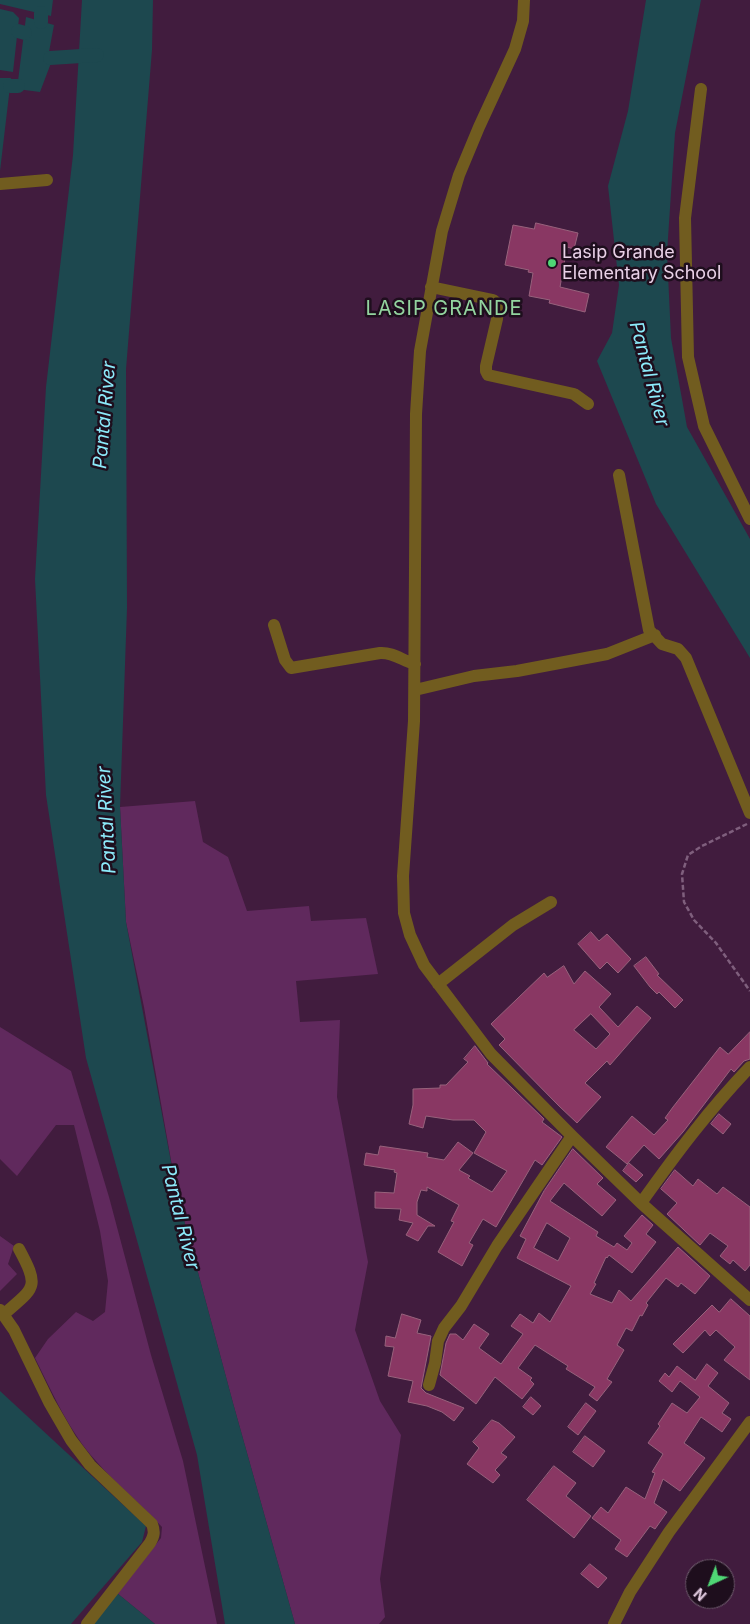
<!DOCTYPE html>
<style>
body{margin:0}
#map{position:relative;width:750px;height:1624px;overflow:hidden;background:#411c3e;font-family:Inter,sans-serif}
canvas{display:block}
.north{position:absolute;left:685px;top:1559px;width:50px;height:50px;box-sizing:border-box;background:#1e0e1d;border:1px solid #6f5c6e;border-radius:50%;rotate:223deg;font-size:14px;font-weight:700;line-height:20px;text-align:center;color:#e9d1e7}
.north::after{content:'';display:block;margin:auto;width:18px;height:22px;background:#4fd675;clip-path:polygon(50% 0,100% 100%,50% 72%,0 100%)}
</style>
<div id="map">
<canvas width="750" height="1624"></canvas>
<div class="north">N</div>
</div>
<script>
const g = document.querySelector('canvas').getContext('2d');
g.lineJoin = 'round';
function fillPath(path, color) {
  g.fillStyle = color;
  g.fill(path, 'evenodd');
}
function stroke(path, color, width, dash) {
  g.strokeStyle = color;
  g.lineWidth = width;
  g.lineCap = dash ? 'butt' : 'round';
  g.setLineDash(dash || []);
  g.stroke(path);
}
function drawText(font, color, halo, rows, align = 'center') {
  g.font = font + ' Inter,sans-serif';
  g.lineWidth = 5;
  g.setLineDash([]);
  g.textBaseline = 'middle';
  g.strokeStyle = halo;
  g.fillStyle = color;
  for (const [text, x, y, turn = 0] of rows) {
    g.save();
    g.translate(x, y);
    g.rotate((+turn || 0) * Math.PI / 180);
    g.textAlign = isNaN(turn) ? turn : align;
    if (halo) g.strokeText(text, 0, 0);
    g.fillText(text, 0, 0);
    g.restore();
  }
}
const green = new Path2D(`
 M195,801L203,842L228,857L247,911L309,906L311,921L366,918L378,974L296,981L300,1022L340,1020L337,1097L368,1262L355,1330L380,1401L401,1435L380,1579L385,1617L379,1624H295L233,1403L177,1194L144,1007L126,922L120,807Z
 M0,1027L71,1071L109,1197L151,1355L183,1461L217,1624H155L117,1593L161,1538L162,1527C141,1504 116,1484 96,1461C69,1431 53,1394 35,1358L48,1339L76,1312L93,1321L105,1312L108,1281L100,1231L74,1125H56L17,1176L0,1159Z
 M0,1236L14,1246L8,1264L17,1274L0,1291Z`);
const water = new Path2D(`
 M0,0H53L51,16L0,4Z
 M82,0H153L152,50L126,369L127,608L120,807L126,922L177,1194L233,1403L295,1624H225L197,1455L86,1058L46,795L35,579L46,387L73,155Z
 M646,0H701L675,133L667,253L671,338L687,427L750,539V658L656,504L597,361L612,333L619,285L608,186L628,111Z
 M0,9L13,12L19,18L13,72L0,70Z
 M26,17L54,25L49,52L51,63L40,92L17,89Z
 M0,78H11L0,171Z
 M0,1391L146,1526L142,1542L71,1624H0Z
 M117,1593L155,1624H93Z`);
const canal = new Path2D(`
 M41,13V22
 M18,31L25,33
 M50,58L97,55
 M10,86H18`);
const building = new Path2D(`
 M536,223L578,233L574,249L567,247L560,287L589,294L585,312L549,303L550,300L529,296L533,273L528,272L529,270L505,265L513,225L534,229Z
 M591,932L599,941L607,934L631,959L618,973L607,962L600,969L578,944Z
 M646,957L659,974L657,975L683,1000L675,1008L659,992L657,994L650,987L634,966Z
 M564,966L574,984L585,971L611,994L599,1007L618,1027L637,1006L651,1018L610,1065L607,1061L585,1083L601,1097L577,1123L559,1106L499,1045L505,1039L491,1024L544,973L547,977ZM591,1014L610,1034L596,1049L574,1030Z
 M750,1032V1059L744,1061L734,1072L731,1069L683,1132L659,1159L644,1145L627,1164L606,1147L632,1116L654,1135L668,1120L665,1118L673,1107L720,1047L728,1054Z
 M475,1046L488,1063L487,1064L544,1119L542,1122L562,1137L542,1165L535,1160L496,1227L483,1219L469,1243L473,1245L462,1266L438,1252L454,1222L451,1221L459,1205L427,1187V1191L421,1190L417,1202V1215L435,1226H428L418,1241L406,1235L413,1223L399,1220L401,1209L375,1208V1192L394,1193L397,1173L394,1172L395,1170L364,1165L366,1153L378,1155L380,1146L428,1153L427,1157L444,1160L458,1142L473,1153L459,1170L470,1176L468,1178L492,1192L507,1171L474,1153L486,1132L474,1120H453L426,1116L423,1128L409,1124L413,1105V1089L440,1088V1085H446L468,1062L464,1059Z
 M719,1114L731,1124L723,1134L711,1124Z
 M573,1149L603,1178L597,1184L616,1200L602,1216L564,1183L550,1201L598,1232L596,1236L614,1247L617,1243L627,1250L632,1243L624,1236L642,1215L653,1225L646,1234L656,1242L632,1273L609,1255L607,1258L606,1257L594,1283L596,1284L590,1294L612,1303L619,1290L631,1301L678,1247L710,1276L695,1294L681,1283L678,1287L666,1278L646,1303L648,1305L642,1316L640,1315L632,1331L626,1328L617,1345L624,1350L607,1379L612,1382L597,1401L589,1395L595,1387L566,1369L568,1366L535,1345L518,1368L532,1378L530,1380L534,1384L522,1399L495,1377L476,1404L440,1375L446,1343L450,1334H456L463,1340L474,1324L489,1334L479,1348L501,1364L523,1334L511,1326L520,1314L533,1323L539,1313L550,1322L571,1286L517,1258L526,1239L520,1236L544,1191ZM547,1223L570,1238L558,1261L534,1248Z
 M629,1163L643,1175L636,1182L623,1171Z
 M675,1170L693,1186L698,1179L717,1194L723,1187L750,1207V1265L745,1271L733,1260L730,1264L720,1256L728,1246L710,1233L700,1245L667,1214L677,1203L661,1189Z
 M731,1299L750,1316V1380L724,1360L735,1347L716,1330L710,1336L705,1330L683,1353L673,1344L712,1305L719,1312Z
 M402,1314L421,1320L417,1333L431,1336L421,1388L426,1393L464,1408L454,1421L442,1412L427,1406L408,1402L413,1381L388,1376L394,1347L385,1346L386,1336L395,1338Z
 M707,1364L718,1373L708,1386L729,1403L722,1413L731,1419L722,1432L701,1417L684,1443L705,1458L680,1491L663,1479L654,1503L667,1512L655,1529L650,1526L627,1557L615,1549L621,1540L592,1518L601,1507L608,1513L626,1487L645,1499L655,1473L652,1472L663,1454L648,1443L660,1426L658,1424L672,1403L687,1413L700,1397L680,1381L672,1392L659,1381L665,1373L669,1377L677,1366L695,1380Z
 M531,1397L541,1406L533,1415L523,1407Z
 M586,1403L596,1411L578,1435L568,1427Z
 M492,1420L499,1423L515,1437L501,1453L507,1457L495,1470L500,1475L493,1483L467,1464L479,1448L473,1442Z
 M585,1436L605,1451L593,1467L573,1452Z
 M554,1466L576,1483L566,1496L591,1516L574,1538L527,1500Z
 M590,1564L607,1578L598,1588L581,1574Z`);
const path = new Path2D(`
 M747,824L702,846L688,855L682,874L684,902L694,920L716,943L750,991`);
const minor = new Path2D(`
 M524,0L523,21L515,49L479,127L459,175L442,231L420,351L416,414L414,721L403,876L404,913L410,935L424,965L491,1054L572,1136L641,1203L750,1300
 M701,89L685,218L688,357L704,426L750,519
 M0,184L47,180
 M431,287L493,300L498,304L497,319L486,366V371L488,375L574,394L588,404
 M619,475L649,630L662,644L678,649L686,658L750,813
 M274,625L285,660L291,668L380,653C393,652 403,661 415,664
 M415,690L474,676L517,671L607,654L655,635
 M438,984L513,925L551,902
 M641,1203C676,1154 708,1111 750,1067
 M0,1310L14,1330L49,1402L71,1440L90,1465L152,1524C155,1532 154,1536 150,1543L87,1624
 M4,1314C35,1287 40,1288 19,1249
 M429,1385L435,1363L438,1341L444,1328L461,1306L497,1246L572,1136
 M614,1624L630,1592L669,1532L750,1422`);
const markers = [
 [552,263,5,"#4fd675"]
];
const poiNames = [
 ["Lasip Grande",562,253],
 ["Elementary School",562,274]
];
const waterNames = [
 ["Pantal River",649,374,75],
 ["Pantal River",105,415,-85],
 ["Pantal River",107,820,-93],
 ["Pantal River",180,1217,76]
];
const quarterNames = [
 ["LASIP GRANDE",444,309]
];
fillPath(green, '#60295d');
fillPath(water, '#1d484f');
stroke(canal, '#1d484f', 14);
fillPath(building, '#893763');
stroke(building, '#97627c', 1);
stroke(path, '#7f5f7d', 2.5, [5, 2.5]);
stroke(minor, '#715c1f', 12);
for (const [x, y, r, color] of markers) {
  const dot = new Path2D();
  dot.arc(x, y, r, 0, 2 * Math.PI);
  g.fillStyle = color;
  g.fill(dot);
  stroke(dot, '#1e0e1d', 2);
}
drawText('18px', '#e9d1e7', '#1e0e1d', poiNames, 'left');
drawText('italic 19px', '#8ceafa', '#1e0e1d', waterNames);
g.letterSpacing = '1px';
drawText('20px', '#93d49f', '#1e0e1d', quarterNames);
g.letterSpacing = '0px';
</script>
